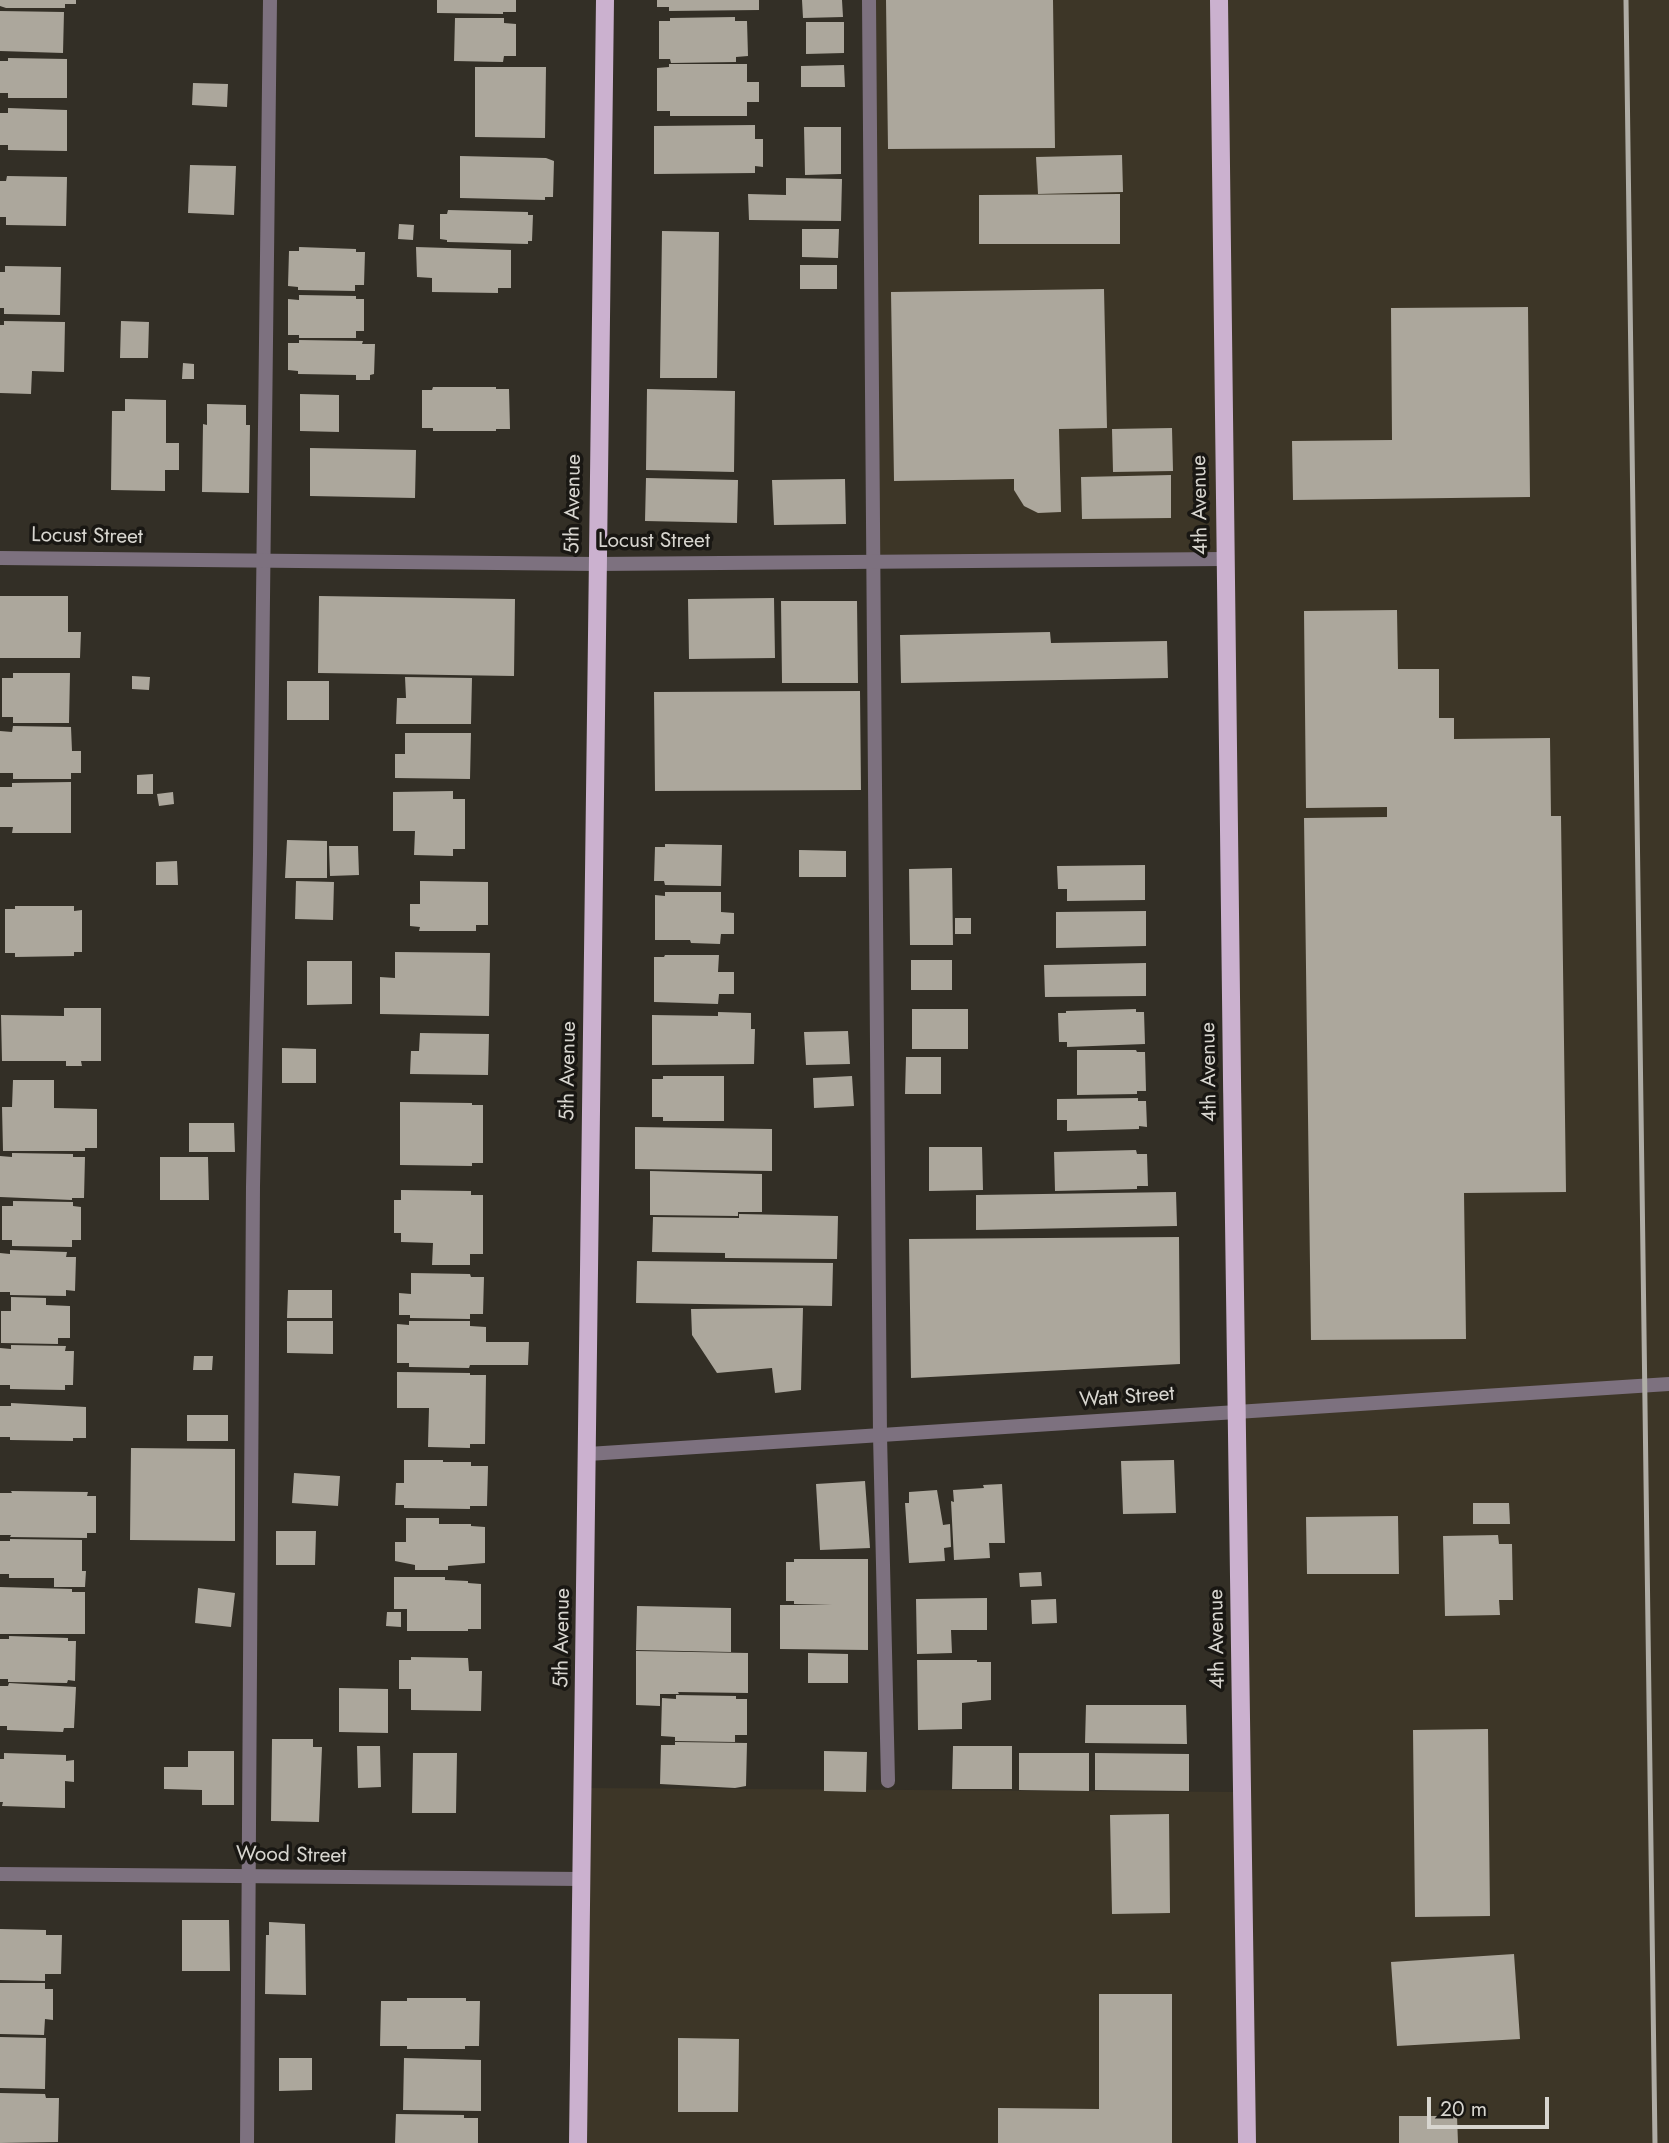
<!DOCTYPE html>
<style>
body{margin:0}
#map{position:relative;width:1669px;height:2143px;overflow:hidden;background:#332f26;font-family:Jost,sans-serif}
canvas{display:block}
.scale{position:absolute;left:1427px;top:2097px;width:122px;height:32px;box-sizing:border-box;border:4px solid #d7d5cf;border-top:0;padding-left:9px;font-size:21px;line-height:24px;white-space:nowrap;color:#d7d5cf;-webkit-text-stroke:5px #191713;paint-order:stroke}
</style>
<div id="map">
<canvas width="1669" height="2143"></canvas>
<div class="scale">20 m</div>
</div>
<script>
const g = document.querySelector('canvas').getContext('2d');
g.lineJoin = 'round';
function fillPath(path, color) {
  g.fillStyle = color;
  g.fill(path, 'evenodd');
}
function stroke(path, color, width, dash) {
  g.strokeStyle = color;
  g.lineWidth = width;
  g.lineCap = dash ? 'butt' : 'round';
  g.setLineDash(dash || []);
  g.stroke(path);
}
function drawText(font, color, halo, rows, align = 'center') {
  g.font = font + ' Jost,sans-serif';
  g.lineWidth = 7;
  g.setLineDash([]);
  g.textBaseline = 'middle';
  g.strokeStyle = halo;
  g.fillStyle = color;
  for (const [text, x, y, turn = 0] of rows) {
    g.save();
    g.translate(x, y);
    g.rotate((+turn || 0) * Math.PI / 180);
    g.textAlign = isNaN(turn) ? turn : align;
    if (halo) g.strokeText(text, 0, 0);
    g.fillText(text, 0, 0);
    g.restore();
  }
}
const built = new Path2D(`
 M869,0H1669V2143H578L584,1788L1242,1792L1224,559L874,562Z`);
const building = new Path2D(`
 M0,0H76V4H65V8H6L0,6Z
 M437,0H516V12H503V14L437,13Z
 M657,0H759V10L669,11V7H657Z
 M802,0H842L843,17L803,18Z
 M886,0H1053L1055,148L888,149Z
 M0,11L64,12L63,53L0,51Z
 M735,17V21H747L748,56L736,57V62L671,63L670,59H659V21H670V18Z
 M455,18H504V23L516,24V56H504L503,62L454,61Z
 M806,22H844V53L806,54Z
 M8,58L67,59V98H8V93H0V61H8Z
 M669,64H747V82H759V102H747V116H670V111H657V68L669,67Z
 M844,65L845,87H801V66Z
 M475,67H546L545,138L475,137Z
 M193,83L228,84L227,107L192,105Z
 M8,108L67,110V151L8,150V145H0V113H8Z
 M755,125V139H763V167L755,166V173L654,174V126Z
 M804,127H841V174L805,175Z
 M1122,155L1123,192L1038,194L1036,157Z
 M460,156L546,158L554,161L553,197H545V200L460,198Z
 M190,165L236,166L234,215L188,213Z
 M7,176L67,177L66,226L6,225V217H0V181H6Z
 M786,178L842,179L841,221L749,220L748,194L786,195Z
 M1120,194V244H979V195Z
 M448,210L528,212V215H533L532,241H528V244L447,242V240L440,239V214H447Z
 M399,224L414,225L413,240L398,239Z
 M802,229H839L838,258L802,257Z
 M662,231L719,232L717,378H660Z
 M299,247L356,249V252H365L364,285H355V291L298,290V287L288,286L289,251H299Z
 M416,247L511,250V288H498V293L432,292V278L417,277Z
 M800,265H837V289H800Z
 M5,266L61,267L60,315L4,314V308H0V272H5Z
 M1104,289L1107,428L1059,429L1061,512L1038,513L1024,506L1014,490V479L894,481L891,292Z
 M299,295L356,296V299H364V331H356V338H299V335H288V299L299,300Z
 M1528,307L1530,497L1293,500L1292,441L1392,440L1391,308Z
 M4,321L65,322L64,372L32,371L31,394L0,393V325H4Z
 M121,321L149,322L148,358H120Z
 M299,340L363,341L362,344H375L374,374L370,375V380H356V375L298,374V371L288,370V343H299Z
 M183,363L194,364V379H182Z
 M433,387H496V389H509L510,429H496V431H433V428H422V390H432Z
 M647,389L735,391L734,472L646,470Z
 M300,394L339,395V432L300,431Z
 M125,399L166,400V443H179V470H165V491L111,490L112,411H125Z
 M207,404L246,405V425H250L249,493L202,492L203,424L207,425Z
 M1172,428L1173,471L1113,472L1112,429Z
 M310,448L416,450L415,498L310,496Z
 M1171,475V518L1082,519L1081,477Z
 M646,478L738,480L737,523L645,521Z
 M845,479L846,524L774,525L772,480Z
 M0,596H68V632H81L80,658H0Z
 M319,596L515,599L514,676L318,673Z
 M774,598L775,658L689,659L688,599Z
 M781,601H857L858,683H782Z
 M1397,610L1398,669H1439V718H1454V739L1550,738L1551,816H1561L1566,1192L1464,1193L1466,1339L1311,1340L1304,818L1387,817V807L1306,808L1304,611Z
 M1050,632L1051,643L1167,641L1168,678L901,683L900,635Z
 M13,673H70L69,723H13V717H2V678H13Z
 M132,676L150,677L149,690L132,689Z
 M405,677L472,678L471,724H396L397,698H406Z
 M287,681H329V720H287Z
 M860,691L861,790L655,791L654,692Z
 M13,726L71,727L72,751H81V773H71V779H13V773H0V731L12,732Z
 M405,733H471L470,779L395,778V754H405Z
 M153,774V794H137V775Z
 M71,782V833H12L13,827H0V787H12V783Z
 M453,791V799H465V849H453V856L414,855L415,831H393V792Z
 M173,792L174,804L159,806L157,794Z
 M287,840L327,841V878H285Z
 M665,844L722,845L721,886L665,885L664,881H654L655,847H665Z
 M329,846H358L359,875L330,876Z
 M799,850L846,851V877H799Z
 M177,861L178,885H156V862Z
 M1145,865V900L1067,901V889H1058L1057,866Z
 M952,868L953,945H910L909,869Z
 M296,881L334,882L333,920L295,919Z
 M420,881L488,882V925H476V931H419L420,927L410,926V904H420Z
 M665,892H721V912L734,913V934H721L720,944L691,943L690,940H655V895L665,896Z
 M15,906H74V911L82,910V952H74V956L15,957V953H5V909H15Z
 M1146,911V946L1056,948V912Z
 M955,918H971V934H955Z
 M395,952L490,953L489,1016L380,1014V977L395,978Z
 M665,955H719L718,972H734V994H719L718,1004L654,1002V957H664Z
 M911,960H952V990H911Z
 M307,961H352V1004L307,1005Z
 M1146,963V996L1045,997L1044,965Z
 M64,1008H101V1061H81L82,1066H66V1061H2L1,1015L64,1016Z
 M912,1009H968V1049H912Z
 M1136,1009V1012H1144L1145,1044L1067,1047V1042H1059L1058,1013H1066V1011Z
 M718,1012L751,1013V1029H755L754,1064L652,1065V1015L718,1016Z
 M848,1031L850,1064L806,1065L804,1032Z
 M420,1033L489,1034L488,1075L410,1074L411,1051H419Z
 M282,1048L316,1049V1083H282Z
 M1077,1050H1136L1137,1052H1145L1146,1091H1137V1094L1077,1095Z
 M906,1057H941V1094H905Z
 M663,1076H724V1121H663V1117H652V1079H663Z
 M852,1076L854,1106L814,1108L813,1078Z
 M13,1080H54V1108L97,1109V1148H85V1151H3L2,1107H12Z
 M1138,1098V1101H1146L1147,1127L1139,1126V1129L1067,1131V1120H1057V1099Z
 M400,1102L472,1103V1105H483V1163H472V1166L400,1165Z
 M189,1123H234L235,1152H189Z
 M635,1127L772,1129V1171L635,1169Z
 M929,1147H982L983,1190L929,1191Z
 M1136,1150L1137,1154H1147L1148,1186H1137V1189L1055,1191L1054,1152Z
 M12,1153L73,1154V1157H85L84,1198H72V1200L0,1197V1156L12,1157Z
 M160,1157H208L209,1200H160Z
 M650,1171L762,1174V1212H738V1216L650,1215Z
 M401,1190L471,1191V1195H483V1254H470V1265H432L433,1243L401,1242V1233H394V1200H401Z
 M1176,1192L1177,1226L976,1230V1195Z
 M13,1201L73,1202V1206L81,1207V1240H72V1247L12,1246V1240H2V1206H13Z
 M739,1214L838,1216L837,1259L725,1258V1253L652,1252L653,1217L739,1218Z
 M1179,1237L1180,1364L911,1378L909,1239Z
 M10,1250L67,1252L66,1257H76L75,1291L66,1290V1296L10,1295V1292H0V1253L10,1254Z
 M637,1261L833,1263L832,1306L636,1303Z
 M411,1273L470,1274L471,1277H484L483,1314H470V1319L410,1318V1315H399V1293L411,1294Z
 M288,1290H332V1318H287Z
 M11,1297L46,1298V1305L70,1306V1338H58V1344L1,1343V1311H11Z
 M803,1308L801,1390L775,1393L772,1368L717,1373L692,1335L691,1309Z
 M287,1321H333V1354L287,1353Z
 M409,1321H470V1326L486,1327V1342H529L528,1365H470L469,1368L409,1367V1363H397V1324L409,1325Z
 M11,1345L66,1346L65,1351H74L73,1385H65V1390L10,1389V1385H0V1348L11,1349Z
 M194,1356H213L212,1370H193Z
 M397,1372L470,1373V1375H486L485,1444H470V1448L428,1447L429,1408H397Z
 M11,1403L86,1407V1438H73V1441L10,1440V1437H0V1406H11Z
 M187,1415H228V1441H187Z
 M131,1448L235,1449V1541L130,1540Z
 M404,1460H443V1462H471V1466H488L487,1506H470V1509L404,1508V1505H395L396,1483H404Z
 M1174,1460L1176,1513L1123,1514L1121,1461Z
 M294,1473L340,1476L338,1506L292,1503Z
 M865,1481L870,1548L820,1550L816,1484Z
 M1002,1484L1005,1543H989L990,1558L954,1560L951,1501L954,1502L953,1490L984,1488L983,1485Z
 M937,1490L943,1525L950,1524L951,1547L944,1548L945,1561L909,1563L905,1503H909V1492Z
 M11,1491L88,1492L87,1496H96V1533H87V1538L10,1537L11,1535H0V1493H12Z
 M1473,1503H1509L1510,1524H1473Z
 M1398,1516L1399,1574H1307L1306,1517Z
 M406,1518H439V1524H471V1526L485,1527V1563L448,1566V1570H415V1565L395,1561V1542H406Z
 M276,1531H316L315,1565H276Z
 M1498,1535L1499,1544H1512L1513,1600H1499L1500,1615L1445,1616L1443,1536Z
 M10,1539L82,1540V1571H86L85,1587H54V1578H9V1574H0V1541H10Z
 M794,1559H868V1650L780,1649V1605H832L794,1604V1601H786V1562H794Z
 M1041,1572L1042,1586L1020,1587L1019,1573Z
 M394,1577H445V1580L468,1581V1583L481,1584V1629H468V1631H407V1609H394Z
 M0,1587L72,1589V1592H85V1634H0Z
 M198,1588L235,1593L231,1627L195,1623Z
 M987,1598V1630H951L952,1653L917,1654L916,1599Z
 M1056,1599L1057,1623L1032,1624L1031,1600Z
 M637,1606L731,1608V1652L636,1650Z
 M387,1612H401V1627L386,1626Z
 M9,1636L68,1638V1641H76L75,1681L68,1680L67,1683L8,1682V1679H0V1639H9Z
 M636,1651L748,1653V1693L678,1692L679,1694H660V1706L636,1705Z
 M808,1653L848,1654V1683H808Z
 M411,1657L468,1658L469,1671H482L481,1711L411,1710V1689H399V1660H411Z
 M917,1660H977V1662H991V1700L962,1703V1729L918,1730Z
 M9,1683L76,1687L74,1728H64L63,1732L7,1730V1726H0V1686H8Z
 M339,1688L388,1689V1733L339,1732Z
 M676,1695L736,1696V1699H747V1735H735V1742L675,1741V1737L661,1736L662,1698L676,1699Z
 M1086,1705H1186L1187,1744L1085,1743Z
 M1488,1729L1490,1916L1415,1917L1413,1730Z
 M272,1739H313V1747H322L319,1822L271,1821Z
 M675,1742L747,1743L746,1786L735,1788L660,1784L661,1745H675Z
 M357,1746H380L381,1787L358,1788Z
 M953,1746H1012V1789H952Z
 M188,1751H234V1805H202V1790L164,1789V1767H188Z
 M824,1751L867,1752L866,1792L824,1791Z
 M4,1753L66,1755V1761L74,1760V1782L65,1781V1808L2,1806L3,1802H0V1759H4Z
 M413,1753H457L456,1813H412Z
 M1019,1753H1089V1791L1019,1790Z
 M1095,1753L1189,1754V1791L1095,1790Z
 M1169,1814L1170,1913L1112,1914L1110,1815Z
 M182,1920H229L230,1971H182Z
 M269,1922L305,1924L306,1995L265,1994L266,1935H269Z
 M0,1929L46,1930V1935H62L61,1974H45V1981L0,1980Z
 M1514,1954L1520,2039L1397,2046L1391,1962Z
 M0,1983H45V1989H53V2020L45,2019L44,2035L0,2034Z
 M1099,1994H1172V2143H998V2108L1099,2109Z
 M407,1998H466V2001H480L479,2046H465V2049H407V2046H380L381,2001H407Z
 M0,2037L46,2038L45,2089L0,2088Z
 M678,2038L739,2039L738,2112H678Z
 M279,2058H312V2090L279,2091Z
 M404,2058L481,2060V2111L403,2110Z
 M0,2093L45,2094L46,2098H59L58,2142L0,2143Z
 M396,2114L464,2115V2118H478V2143H395Z
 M1399,2116H1457L1458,2143H1399Z`);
const service = new Path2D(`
 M869,0L880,1435L888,1781
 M247,2143L253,1186L260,854L270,0`);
const minor = new Path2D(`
 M0,558L596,564L1224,559
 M588,1454L1669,1384
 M0,1874L582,1879`);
const primary = new Path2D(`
 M1219,0C1225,714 1238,1429 1247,2143
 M578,2143C589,1429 594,714 605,0`);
const rail = new Path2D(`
 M1626,0L1655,2143`);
const streetNames = [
 ["5th Avenue",574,504,-89],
 ["4th Avenue",1201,505,-91],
 ["Locust Street",87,537,1],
 ["Locust Street",654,542],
 ["5th Avenue",569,1071,-89],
 ["4th Avenue",1210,1072,-91],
 ["Watt Street",1127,1398,-4],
 ["5th Avenue",563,1638,-89],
 ["4th Avenue",1218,1639,-91],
 ["Wood Street",291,1856,1]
];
fillPath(built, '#3d3627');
fillPath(building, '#aca79c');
stroke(service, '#7d717f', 14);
stroke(minor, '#7d717f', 14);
stroke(primary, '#cbb1cf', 18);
stroke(rail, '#afada6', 5);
drawText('21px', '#d7d5cf', '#191713', streetNames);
</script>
